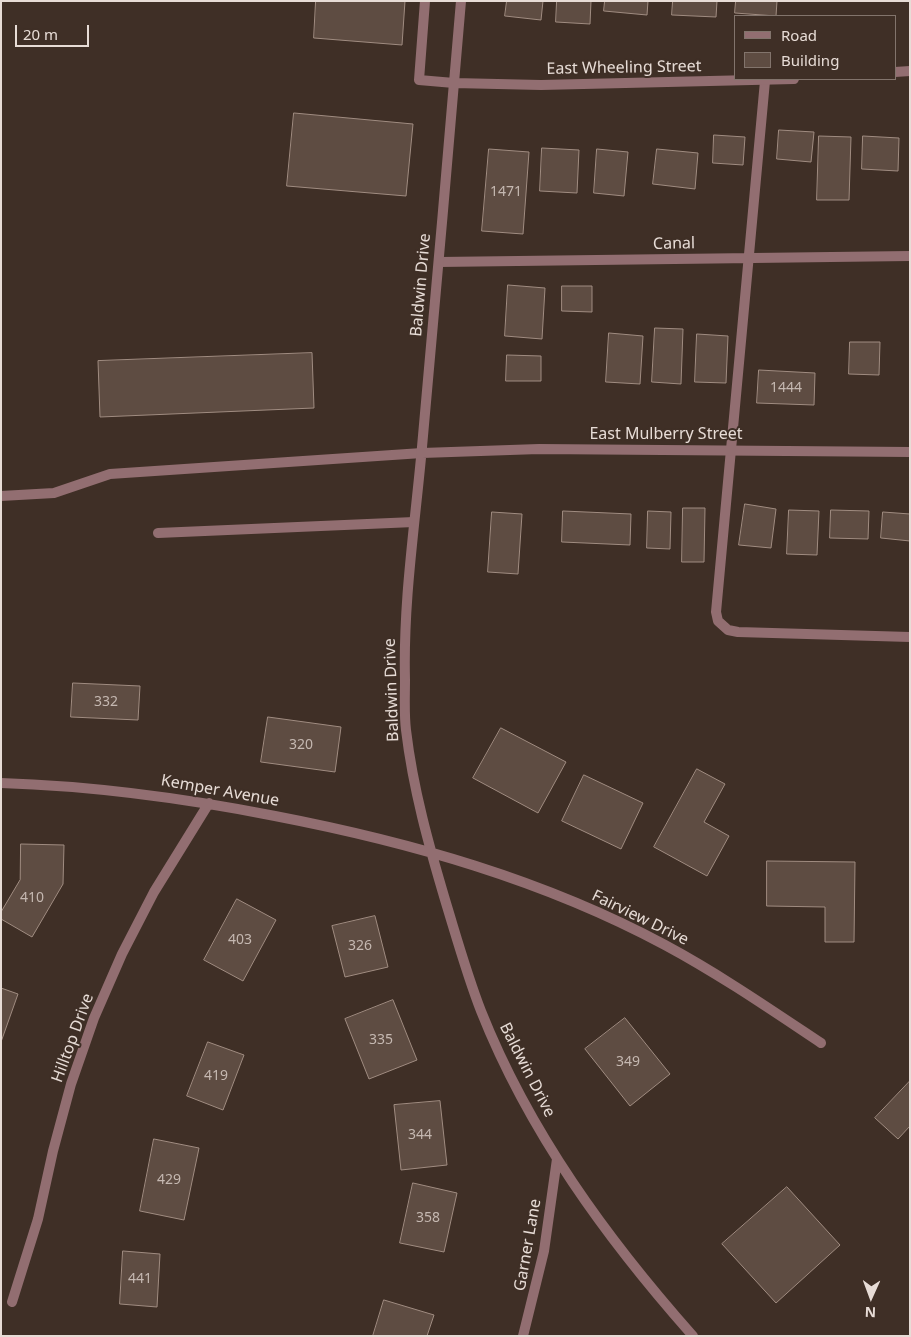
<!DOCTYPE html>
<style>
body{margin:0}
#map{position:relative;width:911px;height:1337px;overflow:hidden;background:#3f2f26;font-family:"Noto Sans",sans-serif}
canvas{display:block}
.frame{position:absolute;inset:0;border:2px solid #e7dcd6;pointer-events:none}
.legend{position:absolute;left:734px;top:15px;width:162px;height:65px;box-sizing:border-box;background:#3f2f26;border:1px solid #82746c;margin:0;padding:6px 9px;list-style:none;font-size:15px;color:#e7dcd6}
.legend li{display:flex;align-items:center;gap:10px;height:25px}
.legend b{width:25px;border:1px solid #82746c}
.north{position:absolute;left:846px;top:1272px;width:50px;height:50px;-webkit-text-stroke:4px #3f2f26;paint-order:stroke;rotate:182deg;font-size:14px;font-weight:700;line-height:20px;text-align:center;color:#e7dcd6}
.north::after{content:'';display:block;margin:auto;width:18px;height:22px;background:#e7dcd6;clip-path:polygon(50% 0,100% 100%,50% 72%,0 100%)}
.scale{position:absolute;left:15px;top:25px;width:74px;height:22px;box-sizing:border-box;border:2px solid #e7dcd6;border-top:0;padding-left:6px;font-size:15px;line-height:18px;white-space:nowrap;color:#e7dcd6;-webkit-text-stroke:4px #3f2f26;paint-order:stroke}
</style>
<div id="map">
<canvas width="911" height="1337"></canvas>
<div class="frame"></div>
<ul class="legend">
<li><b style="height:6px;background:#926e71"></b>Road</li>
<li><b style="height:14px;background:#5e4c42"></b>Building</li>
</ul>
<div class="north">N</div>
<div class="scale">20 m</div>
</div>
<script>
const g = document.querySelector('canvas').getContext('2d');
g.lineJoin = 'round';
function fillPath(path, color) {
  g.fillStyle = color;
  g.fill(path, 'evenodd');
}
function stroke(path, color, width, dash) {
  g.strokeStyle = color;
  g.lineWidth = width;
  g.lineCap = dash ? 'butt' : 'round';
  g.setLineDash(dash || []);
  g.stroke(path);
}
function drawText(font, color, halo, rows, align = 'center') {
  g.font = font + ' "Noto Sans",sans-serif';
  g.lineWidth = 4;
  g.setLineDash([]);
  g.textBaseline = 'middle';
  g.strokeStyle = halo;
  g.fillStyle = color;
  for (const [text, x, y, turn = 0] of rows) {
    g.save();
    g.translate(x, y);
    g.rotate((+turn || 0) * Math.PI / 180);
    g.textAlign = isNaN(turn) ? turn : align;
    if (halo) g.strokeText(text, 0, 0);
    g.fillText(text, 0, 0);
    g.restore();
  }
}
const building = new Path2D(`
 M316,1H405L402,45L314,38Z
 M507,1H543L541,20L505,16Z
 M557,1H591L590,24L556,22Z
 M605,1H648L647,15L604,11Z
 M673,1H717L716,17L672,15Z
 M736,1H777L776,16L735,13Z
 M294,113L413,124L406,196L287,186Z
 M779,130L814,132L811,162L777,159Z
 M714,135L745,137L743,165L713,163Z
 M819,136L851,137L849,200H817Z
 M863,136L899,138L898,171L862,169Z
 M542,148L579,150L577,193L540,191Z
 M489,149L529,152L523,234L482,231Z
 M597,149L628,152L624,196L594,193Z
 M657,149L698,153L695,189L653,184Z
 M508,285L545,288L542,339L505,336Z
 M562,286H592V312L562,311Z
 M655,328L683,329L681,384L652,382Z
 M609,333L643,336L640,384L606,382Z
 M697,334L728,336L726,383L695,382Z
 M850,342H880L879,375L849,374Z
 M312,353L314,408L100,417L98,361Z
 M507,355L541,356V381H506Z
 M759,370L815,373L814,405L757,403Z
 M745,504L776,509L771,548L739,545Z
 M683,508H705L704,562H682Z
 M789,510L819,511L817,555L787,554Z
 M831,510L869,511L868,539L830,538Z
 M563,511L631,514L630,545L562,542Z
 M648,511L671,512L670,549L647,548Z
 M492,512L522,514L518,574L488,572Z
 M883,512L910,514V541L881,538Z
 M73,683L140,686L138,720L71,717Z
 M268,717L341,727L335,772L261,762Z
 M501,728L566,762L538,813L473,778Z
 M697,769L725,784L704,822L729,836L707,876L654,847Z
 M584,775L643,803L621,849L562,821Z
 M21,844L64,845L63,884L32,937L1,919V912L20,880Z
 M767,861L855,862L854,942H825V907L767,906Z
 M237,899L276,920L243,981L204,960Z
 M375,916L388,967L345,977L332,926Z
 M1,988L18,994L1,1042Z
 M393,1000L417,1060L369,1079L345,1019Z
 M625,1018L670,1074L630,1106L585,1049Z
 M208,1042L244,1055L223,1110L187,1096Z
 M910,1081V1126L898,1139L875,1118Z
 M440,1101L447,1165L401,1170L394,1105Z
 M154,1139L199,1148L184,1220L140,1211Z
 M413,1183L457,1193L444,1252L400,1243Z
 M787,1187L840,1245L776,1303L722,1244Z
 M123,1251L160,1254L157,1307L120,1304Z
 M384,1300L434,1315L427,1336H373Z`);
const service = new Path2D(`
 M425,1L419,80L454,83
 M765,81L716,612L718,621L728,630L738,632L910,637
 M439,262L910,256
 M1,496L54,493L110,474L422,453
 M158,533L414,522`);
const minor = new Path2D(`
 M461,1C448,150 436,298 422,447C415,525 403,602 405,680C405,697 404,714 406,730C413,789 429,846 446,903C457,939 467,975 481,1011C529,1132 607,1239 693,1336
 M895,72L910,71
 M454,83L541,85L794,79
 M422,453L539,449L910,452
 M1,783C94,786 184,798 275,816C410,842 544,880 665,945C719,974 770,1009 821,1043
 M12,1302L38,1219L53,1151L71,1084L94,1018L122,954L154,892L209,803
 M523,1336L544,1251L557,1159`);
const numberNames = [
 ["1471",506,192],
 ["1444",786,388],
 ["332",106,702],
 ["320",301,745],
 ["410",32,898],
 ["403",240,940],
 ["326",360,946],
 ["335",381,1040],
 ["349",628,1062],
 ["419",216,1076],
 ["344",420,1135],
 ["429",169,1180],
 ["358",428,1218],
 ["441",140,1279]
];
const streetNames = [
 ["East Wheeling Street",624,68,-1],
 ["Canal",674,244,-1],
 ["Baldwin Drive",421,285,-85],
 ["East Mulberry Street",666,434],
 ["Baldwin Drive",392,690,-92],
 ["Kemper Avenue",220,791,10],
 ["Fairview Drive",640,918,26],
 ["Hilltop Drive",73,1038,-70],
 ["Baldwin Drive",527,1070,63],
 ["Garner Lane",528,1245,-80]
];
fillPath(building, '#5e4c42');
stroke(building, '#a08c81', 1);
stroke(service, '#926e71', 10);
stroke(minor, '#926e71', 10);
drawText('14px', '#c5b8b1', null, numberNames);
drawText('16px', '#e7dcd6', '#3f2f26', streetNames);
</script>
